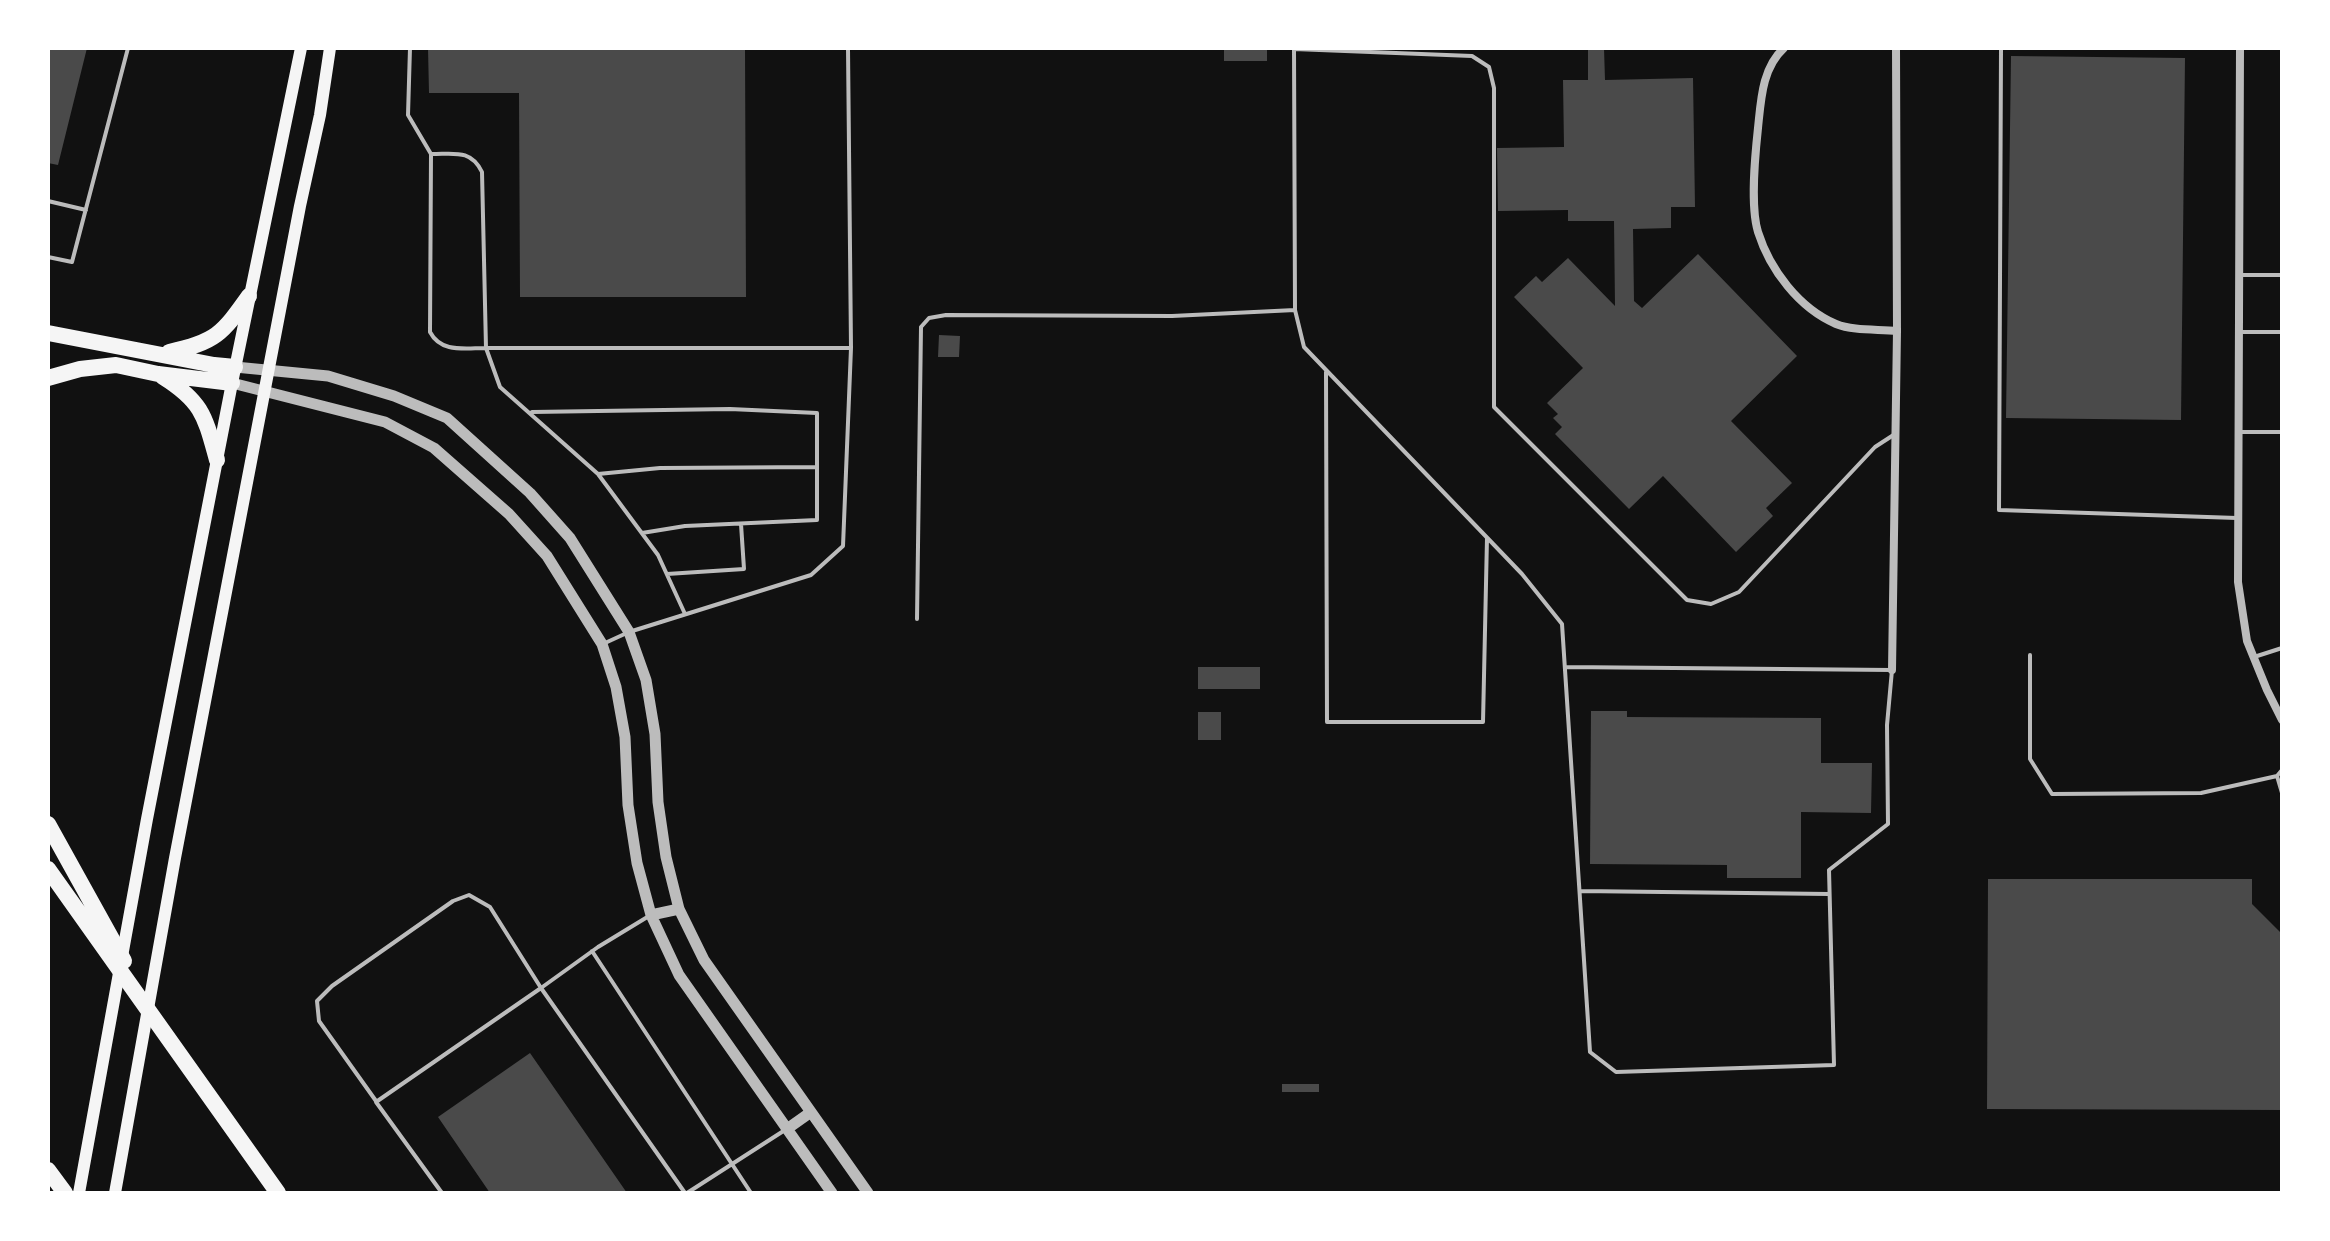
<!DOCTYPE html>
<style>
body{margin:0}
#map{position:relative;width:2330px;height:1241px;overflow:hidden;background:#111;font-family:Merriweather,serif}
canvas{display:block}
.frame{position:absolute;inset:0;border:50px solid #fff;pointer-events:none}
</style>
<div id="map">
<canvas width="2330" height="1241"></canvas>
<div class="frame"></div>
</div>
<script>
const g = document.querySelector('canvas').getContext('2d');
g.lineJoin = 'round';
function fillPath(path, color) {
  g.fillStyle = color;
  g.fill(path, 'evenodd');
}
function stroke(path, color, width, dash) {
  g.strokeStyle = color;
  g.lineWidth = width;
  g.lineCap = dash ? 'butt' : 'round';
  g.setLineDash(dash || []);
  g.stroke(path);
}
const building = new Path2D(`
 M48,48H87L58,165L48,163Z
 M428,48H745L746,297H520L519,93H429Z
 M1224,48H1267V61H1224Z
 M1588,48H1604L1605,80L1693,78L1695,207H1671V228L1633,229L1634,301L1642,308L1698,254L1797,356L1731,421L1792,483L1766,508L1773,516L1736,552L1663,476L1629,509L1555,434L1562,427L1553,418L1558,414L1547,403L1583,368L1514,297L1536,276L1542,282L1568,258L1615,306L1614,221H1568V210L1498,211L1497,148L1564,147L1563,80H1588Z
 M2011,56L2185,58L2181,420L2006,418Z
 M939,335L960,336L959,357H938Z
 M1198,667H1260V689H1198Z
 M1591,711H1627V717L1821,718V763H1872L1871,813L1801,812V878H1727V865L1590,864Z
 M1198,712H1221V740H1198Z
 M1988,879H2252V904L2282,934V1110L1987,1109Z
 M530,1053L627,1193H490L438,1117Z
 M1282,1084H1319V1092H1282Z`);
const service = new Path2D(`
 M410,48L408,115L431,154L430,332C441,353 464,348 486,348L500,387L598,474L658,555L685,614
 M1294,48L1295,310L1304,347L1522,574L1562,624L1590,1052L1616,1072L1834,1065L1829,870L1888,824L1887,725L1892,670L1565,667
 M2001,48L1999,510L2237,518
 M1294,49L1472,56L1489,67L1494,88V407L1687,600L1711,604L1739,592L1875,447L1895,434
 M432,154C454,154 471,149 482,172L486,348H851
 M48,201L86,210
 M48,257L72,262L128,48
 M2241,275H2282
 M2240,332H2282
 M1326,372L1327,722H1483L1487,538
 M532,412L730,409L817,413V520L685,526L642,533
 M2239,432H2282
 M598,474L660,468L817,467
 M667,574L744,569L741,524
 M917,619L921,327L929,318L946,315L1172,316L1295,310
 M605,643L629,632L811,575L843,546L851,348L848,48
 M2030,655V759L2052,794L2201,793L2277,776L2282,770
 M2254,657L2282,648
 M2277,776L2282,793
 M1580,891L1829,894
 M592,951L751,1193
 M376,1101L319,1021L317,1001L332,986L453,901L469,895L490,907L541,988L598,947L649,916
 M442,1193L376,1102L541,988L685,1193
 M687,1193L785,1130`);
const minor = new Path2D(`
 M1784,48C1762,68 1761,100 1758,128C1755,156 1750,206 1758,232C1770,270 1799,308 1836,324C1853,331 1878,329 1897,331
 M2240,48L2238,582L2247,641L2267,690L2282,720
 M1892,670L1897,331L1896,48`);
const tertiary = new Path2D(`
 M235,367L328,376L394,396L447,418L530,493L570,538L629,632L646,680L655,734L658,802L666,857L679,909L704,960L868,1193
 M232,383L385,422L434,448L509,514L547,556L602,644L616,687L625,737L628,805L637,863L651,915L679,975L832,1193
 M651,915L679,909
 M787,1129L811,1112`);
const secondary = new Path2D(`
 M79,1193L147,819L232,383L301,48
 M115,1193L175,858L300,206L320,115L330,48`);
const motorway = new Path2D(`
 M48,333L214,365L235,367
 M169,352C216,342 222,334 249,296
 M163,377C203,402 205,417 217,460
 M48,378L80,369L116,365L158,374L232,383
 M48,824L124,961
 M48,869L278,1193
 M48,1170L65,1193`);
fillPath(building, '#4a4a4a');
stroke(service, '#bcbcbc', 4);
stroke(minor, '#bcbcbc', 8);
stroke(tertiary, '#bcbcbc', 11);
stroke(secondary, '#f5f5f5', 12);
stroke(motorway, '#f5f5f5', 16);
</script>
